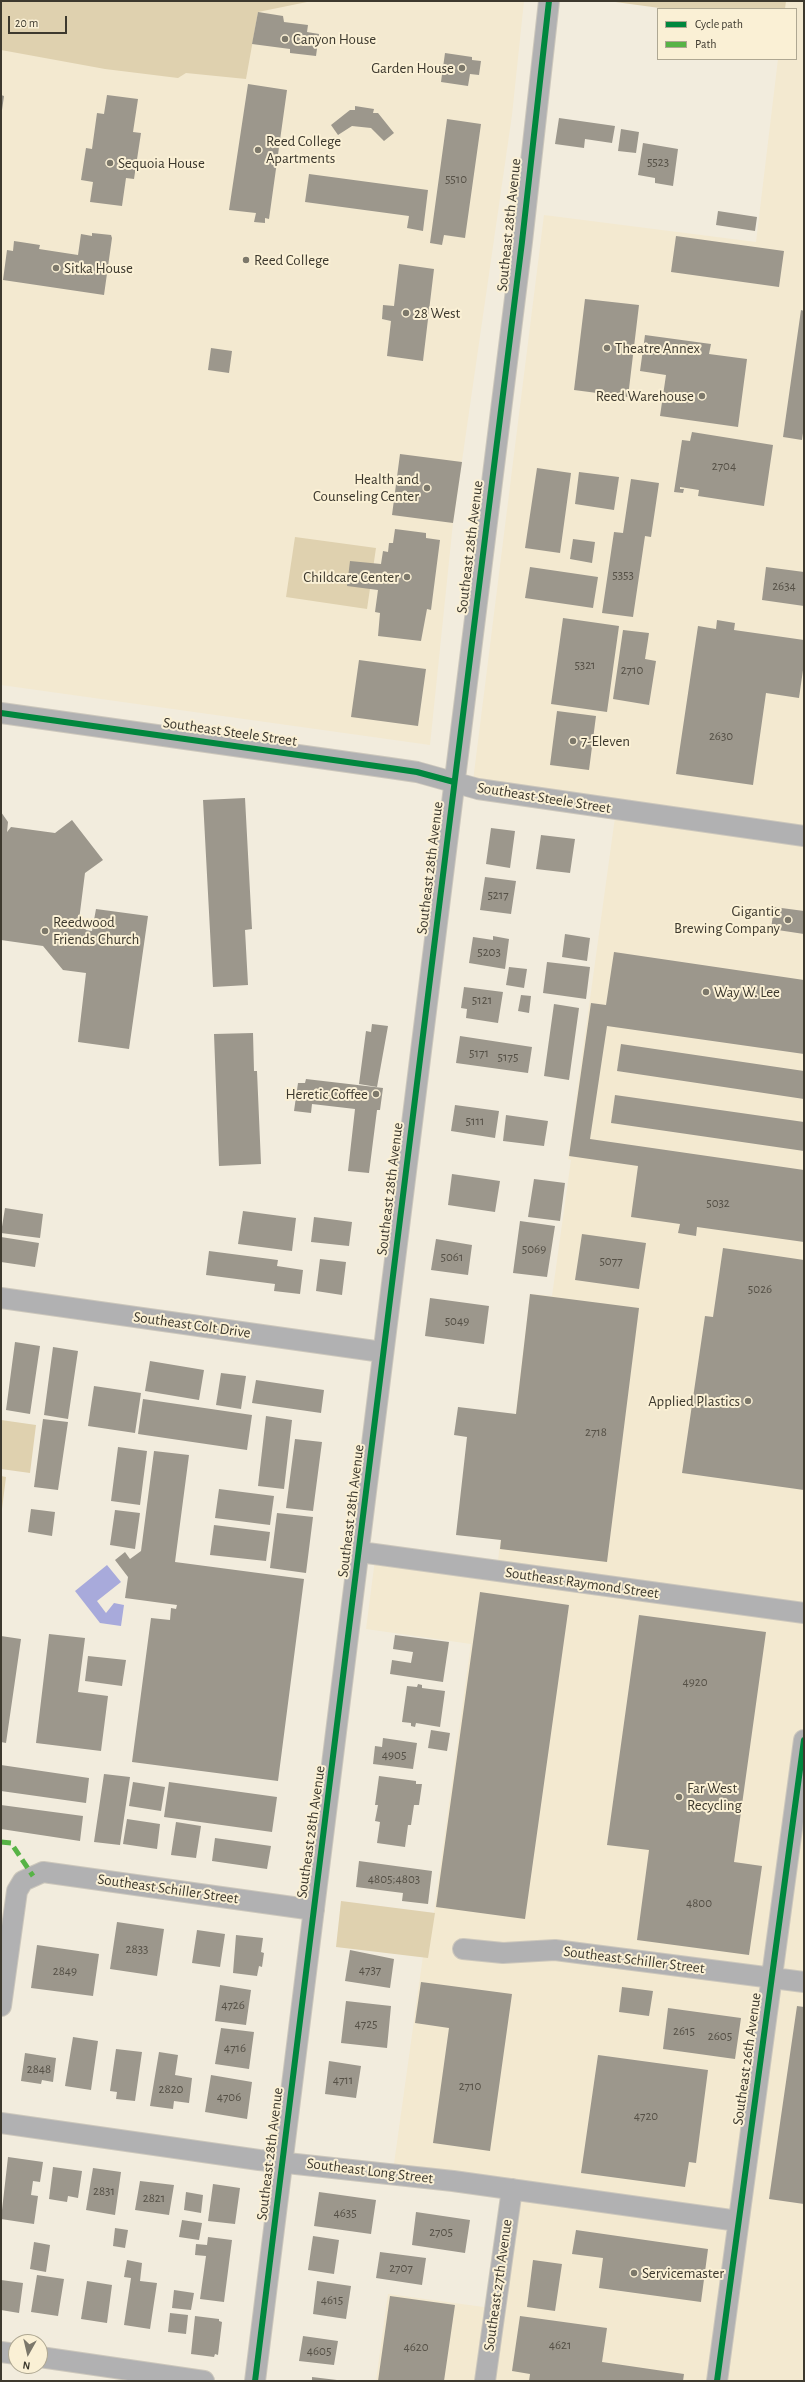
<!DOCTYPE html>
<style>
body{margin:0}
#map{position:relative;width:805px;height:2382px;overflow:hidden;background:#f2ecdd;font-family:"Alegreya Sans",sans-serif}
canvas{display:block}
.frame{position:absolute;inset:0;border:2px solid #3d392e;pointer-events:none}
.legend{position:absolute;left:657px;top:8px;width:140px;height:52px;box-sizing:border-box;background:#faf0d5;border:1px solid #aea792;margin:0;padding:5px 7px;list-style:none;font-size:12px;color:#3d392e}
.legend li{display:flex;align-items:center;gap:8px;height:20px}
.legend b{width:20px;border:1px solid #aea792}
.north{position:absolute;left:8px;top:2334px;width:40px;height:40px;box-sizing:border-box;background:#faf0d5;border:1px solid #aea792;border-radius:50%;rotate:188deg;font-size:11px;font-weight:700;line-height:16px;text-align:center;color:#3d392e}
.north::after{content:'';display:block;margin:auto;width:14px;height:18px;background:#7c786b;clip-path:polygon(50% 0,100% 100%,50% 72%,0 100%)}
.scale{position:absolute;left:8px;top:16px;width:59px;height:18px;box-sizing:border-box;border:2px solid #3d392e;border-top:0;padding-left:5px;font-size:12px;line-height:14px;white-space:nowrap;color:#3d392e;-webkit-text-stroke:3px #faf0d5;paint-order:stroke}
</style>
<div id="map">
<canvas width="805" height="2382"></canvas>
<div class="frame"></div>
<ul class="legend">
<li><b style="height:5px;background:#00873e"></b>Cycle path</li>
<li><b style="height:5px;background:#57b346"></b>Path</li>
</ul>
<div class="north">N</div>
<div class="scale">20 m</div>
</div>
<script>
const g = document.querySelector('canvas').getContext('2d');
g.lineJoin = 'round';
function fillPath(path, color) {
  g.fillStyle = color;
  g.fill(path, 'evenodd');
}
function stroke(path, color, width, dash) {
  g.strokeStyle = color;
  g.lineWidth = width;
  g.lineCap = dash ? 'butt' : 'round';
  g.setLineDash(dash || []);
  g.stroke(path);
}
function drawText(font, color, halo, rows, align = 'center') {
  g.font = font + ' "Alegreya Sans",sans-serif';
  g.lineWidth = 4;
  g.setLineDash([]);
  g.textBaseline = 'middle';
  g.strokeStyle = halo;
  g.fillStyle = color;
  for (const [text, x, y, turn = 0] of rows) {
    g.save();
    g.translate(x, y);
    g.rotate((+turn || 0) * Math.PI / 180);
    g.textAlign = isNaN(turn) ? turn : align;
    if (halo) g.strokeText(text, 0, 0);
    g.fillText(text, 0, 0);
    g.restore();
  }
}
const built = new Path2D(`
 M1,1H524L512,115L453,523L430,745L1,685Z
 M785,1H804V2381H376L388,2294L491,2308L510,2186L393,2171L429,1913H434L471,1644L366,1629L376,1552L497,1569L530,1294L552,1296L571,1160L568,1159L616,810L472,789L544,215L756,242L778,59H796V9H784Z`);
const green = new Path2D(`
 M1,1H312L258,12L246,79L186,73L178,78L105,69L1,50Z
 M608,1H786L785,9H667Z
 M295,537L376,548L367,609L286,597Z
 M1,1420L36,1425L30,1473L1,1469Z
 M1,1476L6,1477L2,1509H1Z
 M341,1901L435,1913L428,1958L336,1947Z`);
const water = new Path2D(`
 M107,1565L121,1582L97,1601L106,1613L114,1603L124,1605L121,1626L100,1623L75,1591Z`);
const building = new Path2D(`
 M258,12L283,16L284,22L308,25L307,32L319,34L316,56L290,53V49L252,44Z
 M445,53L472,57V60L481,61L479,75L470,74L468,86L441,82Z
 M248,84L287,90L269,219L265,218V223L254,222L256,213L229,210Z
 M1,95L4,96L2,110H1Z
 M107,95L138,99L133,132L141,133L134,179L126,178L122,206L90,202L93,182L81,180L86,148L92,149L97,113L104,114Z
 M355,106L374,109L373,113H378L394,133L384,141L371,128L352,126L338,135L331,125L350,110H355Z
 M559,118L615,126L612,143L585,139L584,148L555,144Z
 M447,119L481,124L465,238L444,235L442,245L430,243Z
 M621,129L639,132L636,153L618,151Z
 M643,143L678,149L673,186L655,183V178L638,175Z
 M309,174L428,190L423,231L407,228L409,216L305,202Z
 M718,211L757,217L755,231L716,225Z
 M92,233L111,235L112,238L104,295L3,280L7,250L13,251L14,241L40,245L39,249L78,255L81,234L92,236Z
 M676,236L784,251L779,287L671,272Z
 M399,264L434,269L423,361L387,356L391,321L382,319L383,305L394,306Z
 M585,299L639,305L628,397L574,390Z
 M801,310L804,311V426L802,440L783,437Z
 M645,335L711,344L709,354L747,359L738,427L660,416L666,375L640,371Z
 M211,348L232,351L229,373L208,370Z
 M692,432L773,445L764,506L698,496L699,490L680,487V489H684L683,493L674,492L682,440L690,441Z
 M400,454L462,462L453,523L392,515Z
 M537,468L571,473L560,553L525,548Z
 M579,472L619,477L614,510L575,504Z
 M631,479L659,483L651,537L645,536L633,617L602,613L614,532L623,533Z
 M395,529L426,533V538L440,540L431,610L427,609L421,641L378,636L380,613L375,612L378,590L347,586L350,561L381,564L383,551L388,552L389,543H393Z
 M573,539L595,542L592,563L570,559Z
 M530,567L598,577L593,608L525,598Z
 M766,567L804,572V606L762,600Z
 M563,618L619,626L607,712L551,704Z
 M717,620L735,623L734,630L804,640V663L799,698L766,693L753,785L676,774L698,626L716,629Z
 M623,630L649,633L645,659L656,661L649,705L613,699Z
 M359,660L426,669L418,726L351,717Z
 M557,711L596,716L589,770L550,765Z
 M245,798L252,929L245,930L248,985L213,987L203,800Z
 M1,812L8,822L7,832L11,827L55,833L72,820L103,860L85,873L79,920L86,930L92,931L96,909L148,916L129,1049L78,1042L86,973L63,970L43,946L1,940Z
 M491,828L515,831L510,868L486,864Z
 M541,835L575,839L570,873L536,869Z
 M485,877L516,881L511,914L480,910Z
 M774,907L804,911V934L771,929Z
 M565,934L590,938L587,961L562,957Z
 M493,936L509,939L505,969L469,963L473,937L493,940Z
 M614,952L804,980V1054L607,1026L590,1139L804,1170V1242L697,1227L696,1236L678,1233L680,1224L631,1217L638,1166L569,1156L591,1003L606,1005Z
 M547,962L590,967L586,999L543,993Z
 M509,967L527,969L524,988L506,985Z
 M464,987L503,992L498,1023L466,1018L467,1009L461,1008Z
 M521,995L531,996L529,1013L518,1011Z
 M554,1004L579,1008L569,1080L544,1076Z
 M372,1024L388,1026L377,1087L359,1084L366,1031L371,1032Z
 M253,1033L254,1071H257L261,1164L219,1166L214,1034Z
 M460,1036L532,1047L528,1073L456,1063Z
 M621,1044L804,1071V1099L617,1071Z
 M306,1079L383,1088L380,1110H377L369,1173L348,1171L355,1109L312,1104L311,1113L294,1111L298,1083H305Z
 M615,1095L804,1122V1151L611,1123Z
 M455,1105L499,1111L495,1138L451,1131Z
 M506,1115L548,1121L544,1146L503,1141Z
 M452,1174L500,1181L495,1212L448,1205Z
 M534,1179L565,1183L560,1221L528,1217Z
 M5,1208L43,1214L40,1238L1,1233Z
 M243,1211L296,1218L292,1251L238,1244Z
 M314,1217L352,1222L349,1246L311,1242Z
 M520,1221L555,1226L547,1277L513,1273Z
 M582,1234L646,1243L639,1289L575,1280Z
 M1,1237L39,1243L35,1267L1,1262Z
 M436,1239L472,1245L468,1275L431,1270Z
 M723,1248L804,1260V1490L682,1473L705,1316L713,1317Z
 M209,1251L278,1260L277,1266L303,1270L300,1294L274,1291L275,1284L206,1275Z
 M320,1259L346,1262L342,1295L316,1291Z
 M530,1294L639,1308L607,1562L500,1549L501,1540L456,1535L467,1437L454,1435L458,1407L516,1414Z
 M430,1298L489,1306L484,1344L425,1336Z
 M15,1342L40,1346L30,1414L6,1410Z
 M53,1347L78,1351L68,1419L44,1415Z
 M150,1361L204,1370L199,1400L145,1391Z
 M221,1373L246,1376L241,1409L216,1405Z
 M256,1380L324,1390L321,1413L252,1403Z
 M94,1386L141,1393L135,1433L88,1426Z
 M143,1399L252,1415L247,1450L138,1434Z
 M266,1416L292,1420L284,1489L258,1486Z
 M43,1419L68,1422L58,1490L34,1487Z
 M295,1439L322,1442L313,1511L286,1508Z
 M118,1447L147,1451L140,1505L111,1501Z
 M154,1451L189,1455L175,1562L304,1579L278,1781L132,1762L151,1618L170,1620L171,1608L176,1609L177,1605L125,1598L128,1577L115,1560L125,1552L130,1559L141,1551Z
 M219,1489L274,1496L270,1525L215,1518Z
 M31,1509L55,1512L52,1536L28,1532Z
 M115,1510L140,1513L135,1549L110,1545Z
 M277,1513L313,1517L306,1573L270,1568Z
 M214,1525L270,1532L266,1561L210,1555Z
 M480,1592L569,1605L525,1919L436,1907Z
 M639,1615L766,1632L734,1862L762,1866L749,1955L637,1940L649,1850L607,1845Z
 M49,1634L85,1638L78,1692L108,1696L101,1751L36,1743Z
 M395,1635L449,1642L443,1682L390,1674L392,1660L411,1663L413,1652L393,1649Z
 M1,1636L21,1639L6,1743L1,1742Z
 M88,1656L126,1660L122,1686L85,1681Z
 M418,1684L422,1685V1688L445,1691L440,1727L416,1723L415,1727L411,1726V1723L402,1722L407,1686L417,1687Z
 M431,1730L450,1733L447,1751L428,1748Z
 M383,1738L417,1743L413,1769L373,1764L375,1746L382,1747Z
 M1,1765L89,1778L86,1803L1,1791Z
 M104,1774L130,1777L120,1845L94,1842Z
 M379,1776L416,1781V1784H422L419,1805H414L411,1825H408L405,1847L377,1843L380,1822L375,1821L378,1805H375Z
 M133,1782L165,1787L161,1811L129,1806Z
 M169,1782L277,1797L272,1832L164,1817Z
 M1,1805L83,1816L80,1841L1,1829Z
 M127,1819L160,1824L157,1849L123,1844Z
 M176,1822L201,1826L196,1858L171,1855Z
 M215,1838L271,1846L267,1869L212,1861Z
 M359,1861L432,1871L428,1904L402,1901L403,1893L356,1887Z
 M117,1922L164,1929L157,1976L110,1969Z
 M197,1930L225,1934L220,1967L192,1963Z
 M236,1935L263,1938L261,1952L264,1953L262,1967L259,1966L257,1976L233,1973Z
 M37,1945L99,1954L93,1996L31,1988Z
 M350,1950L394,1959L390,1988L345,1981Z
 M421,1982L512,1994L490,2151L433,2143L449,2028L415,2023Z
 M220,1985L251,1990L246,2025L215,2021Z
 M622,1987L653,1991L649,2016L619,2012Z
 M346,2001L391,2006L387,2048L341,2043Z
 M797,2006L804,2007V2204L769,2199Z
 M668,2008L741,2018L735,2059L663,2049Z
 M221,2028L254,2032L249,2069L215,2064Z
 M73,2037L98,2041L91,2090L65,2086Z
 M116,2049L142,2052L135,2101L116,2099L117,2092L110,2091Z
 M159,2052L178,2055L175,2075L192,2078L189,2103L174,2101L173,2109L150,2106Z
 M25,2053L56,2058L53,2082L42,2080L41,2084L21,2081Z
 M598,2055L708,2070L696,2163L689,2162L685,2187L581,2173Z
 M329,2061L361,2066L356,2098L325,2094Z
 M211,2075L252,2082L247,2119L205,2112Z
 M8,2157L43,2162L40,2182L33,2181L31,2195L38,2196L34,2224L1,2219Z
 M53,2167L82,2171L78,2198L68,2196L67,2202L49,2199Z
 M93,2168L121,2172L115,2215L86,2210Z
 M140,2181L174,2185L169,2215L135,2210Z
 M213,2184L240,2188L235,2224L208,2221Z
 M186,2192L203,2195L201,2213L184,2210Z
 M319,2192L376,2200L371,2234L314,2226Z
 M416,2212L470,2220L465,2253L412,2245Z
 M182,2220L202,2223L199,2240L179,2237Z
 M115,2228L128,2230L125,2248L113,2246Z
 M576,2230L708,2249L701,2302L599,2288L603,2258L572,2254Z
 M313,2236L339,2240L334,2274L308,2270Z
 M208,2237L232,2240L224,2302L200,2299L206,2256L195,2255L196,2244L207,2245Z
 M34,2242L50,2245L46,2272L30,2269Z
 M380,2252L426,2258L422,2285L376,2278Z
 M127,2260L142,2263L140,2281L157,2283L150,2329L124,2325L131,2278L124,2277Z
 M533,2260L562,2264L555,2311L527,2307Z
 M37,2275L64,2279L58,2316L31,2312Z
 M1,2280L23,2283L19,2313L1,2310Z
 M87,2281L112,2285L107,2323L81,2319Z
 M317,2281L351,2286L346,2319L313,2314Z
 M174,2290L194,2293L191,2310L172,2308Z
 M390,2296L455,2305L444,2381H378Z
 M170,2313L188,2315L186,2334L168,2332Z
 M195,2316L219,2319V2321L222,2322L218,2355L215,2354L214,2357L191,2354Z
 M520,2316L607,2328L602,2362L684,2374L683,2381H529L530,2374L512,2371Z
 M303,2336L338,2341L334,2365L299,2361Z
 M312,2377L337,2380V2381H312Z`);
const minor = new Path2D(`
 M1,713L390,768L417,772L478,789L804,836
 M1,1298L382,1352
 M360,1552L804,1613
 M463,1949L503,1953L555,1950L804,1982
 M1,2006L17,1891L23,1881L43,1872L314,1910
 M1,2123L259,2160L453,2181L738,2221
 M1,2352L16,2354
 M40,2357L204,2381
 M255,2381L522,242L549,1
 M485,2381L512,2189
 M717,2381L804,1740`);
const quiet = new Path2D(`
 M1,1842L11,1843L33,1876`);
const cycleway = new Path2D(`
 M1,713L390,768L417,772L454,782
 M255,2381L522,242L549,1
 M717,2381L804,1740`);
const markers = [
 [285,39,4,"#7c786b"],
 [462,68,4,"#7c786b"],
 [258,150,4,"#7c786b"],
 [110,163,4,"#7c786b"],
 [246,260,4,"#7c786b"],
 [56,268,4,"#7c786b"],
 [406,313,4,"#7c786b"],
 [607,348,4,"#7c786b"],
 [702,396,4,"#7c786b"],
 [427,488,4,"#7c786b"],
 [407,577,4,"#7c786b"],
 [573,741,4,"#7c786b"],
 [788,920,4,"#7c786b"],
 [45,931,4,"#7c786b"],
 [706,992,4,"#7c786b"],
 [376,1094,4,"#7c786b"],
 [748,1401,4,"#7c786b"],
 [679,1797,4,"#7c786b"],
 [634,2273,4,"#7c786b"]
];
const numberNames = [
 ["5523",658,162],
 ["5510",456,179],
 ["2704",724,466],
 ["5353",623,575],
 ["2634",784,586],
 ["5321",585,665],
 ["2710",632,670],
 ["2630",721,736],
 ["5217",498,895],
 ["5203",489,952],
 ["5121",482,1000],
 ["5171",479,1053],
 ["5175",508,1057],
 ["5111",475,1121],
 ["5032",718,1203],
 ["5069",534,1249],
 ["5061",452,1257],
 ["5077",611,1261],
 ["5026",760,1289],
 ["5049",457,1321],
 ["2718",596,1432],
 ["4920",695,1682],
 ["4905",394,1755],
 ["4805;4803",394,1879],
 ["4800",699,1903],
 ["2833",137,1949],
 ["4737",370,1970],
 ["2849",65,1971],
 ["4726",233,2005],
 ["4725",366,2024],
 ["2615",684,2031],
 ["2605",720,2036],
 ["4716",235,2048],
 ["2848",39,2069],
 ["4711",343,2080],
 ["2710",470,2086],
 ["2820",171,2089],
 ["4706",229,2097],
 ["4720",646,2116],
 ["2831",104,2191],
 ["2821",154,2198],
 ["4635",345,2213],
 ["2705",441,2232],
 ["2707",401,2268],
 ["4615",332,2300],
 ["4621",560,2345],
 ["4620",416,2347],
 ["4605",319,2351]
];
const poiNames = [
 ["Canyon House",293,39],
 ["Garden House",454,68,"right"],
 ["Reed College",266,141],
 ["Apartments",266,158],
 ["Sequoia House",118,163],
 ["Reed College",254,260],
 ["Sitka House",64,268],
 ["28 West",414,313],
 ["Theatre Annex",615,348],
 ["Reed Warehouse",694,396,"right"],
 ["Health and",419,479,"right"],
 ["Counseling Center",419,496,"right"],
 ["Childcare Center",399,577,"right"],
 ["7-Eleven",581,741],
 ["Gigantic",780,911,"right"],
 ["Brewing Company",780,928,"right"],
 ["Reedwood",53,922],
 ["Friends Church",53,939],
 ["Way W. Lee",714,992],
 ["Heretic Coffee",368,1094,"right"],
 ["Applied Plastics",740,1401,"right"],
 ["Far West",687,1788],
 ["Recycling",687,1805],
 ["Servicemaster",642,2273]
];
const streetNames = [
 ["Southeast 28th Avenue",509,225,-84],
 ["Southeast 28th Avenue",470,547,-83],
 ["Southeast Steele Street",230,732,8],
 ["Southeast Steele Street",544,798,9],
 ["Southeast 28th Avenue",430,868,-83],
 ["Southeast 28th Avenue",390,1189,-83],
 ["Southeast Colt Drive",192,1325,8],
 ["Southeast 28th Avenue",351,1511,-83],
 ["Southeast Raymond Street",582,1583,8],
 ["Southeast 28th Avenue",311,1832,-82],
 ["Southeast Schiller Street",168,1889,8],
 ["Southeast Schiller Street",634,1960,7],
 ["Southeast 26th Avenue",747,2059,-82],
 ["Southeast 28th Avenue",270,2154,-83],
 ["Southeast Long Street",370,2171,7],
 ["Southeast 27th Avenue",498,2285,-82]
];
fillPath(built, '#f3e9d0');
fillPath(green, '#dfd1af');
fillPath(water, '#a8aadb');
fillPath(building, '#9c978c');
stroke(minor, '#ccc7bc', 22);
stroke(minor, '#b1b1b2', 20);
stroke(quiet, '#57b346', 5, [10, 5]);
stroke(cycleway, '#00873e', 6);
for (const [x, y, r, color] of markers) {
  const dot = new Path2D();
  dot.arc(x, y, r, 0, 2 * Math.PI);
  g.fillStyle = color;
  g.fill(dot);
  stroke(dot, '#faf0d5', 1.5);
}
drawText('13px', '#555046', null, numberNames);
drawText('15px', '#3d392e', '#faf0d5', poiNames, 'left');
drawText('15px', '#3d392e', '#faf0d5', streetNames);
</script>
